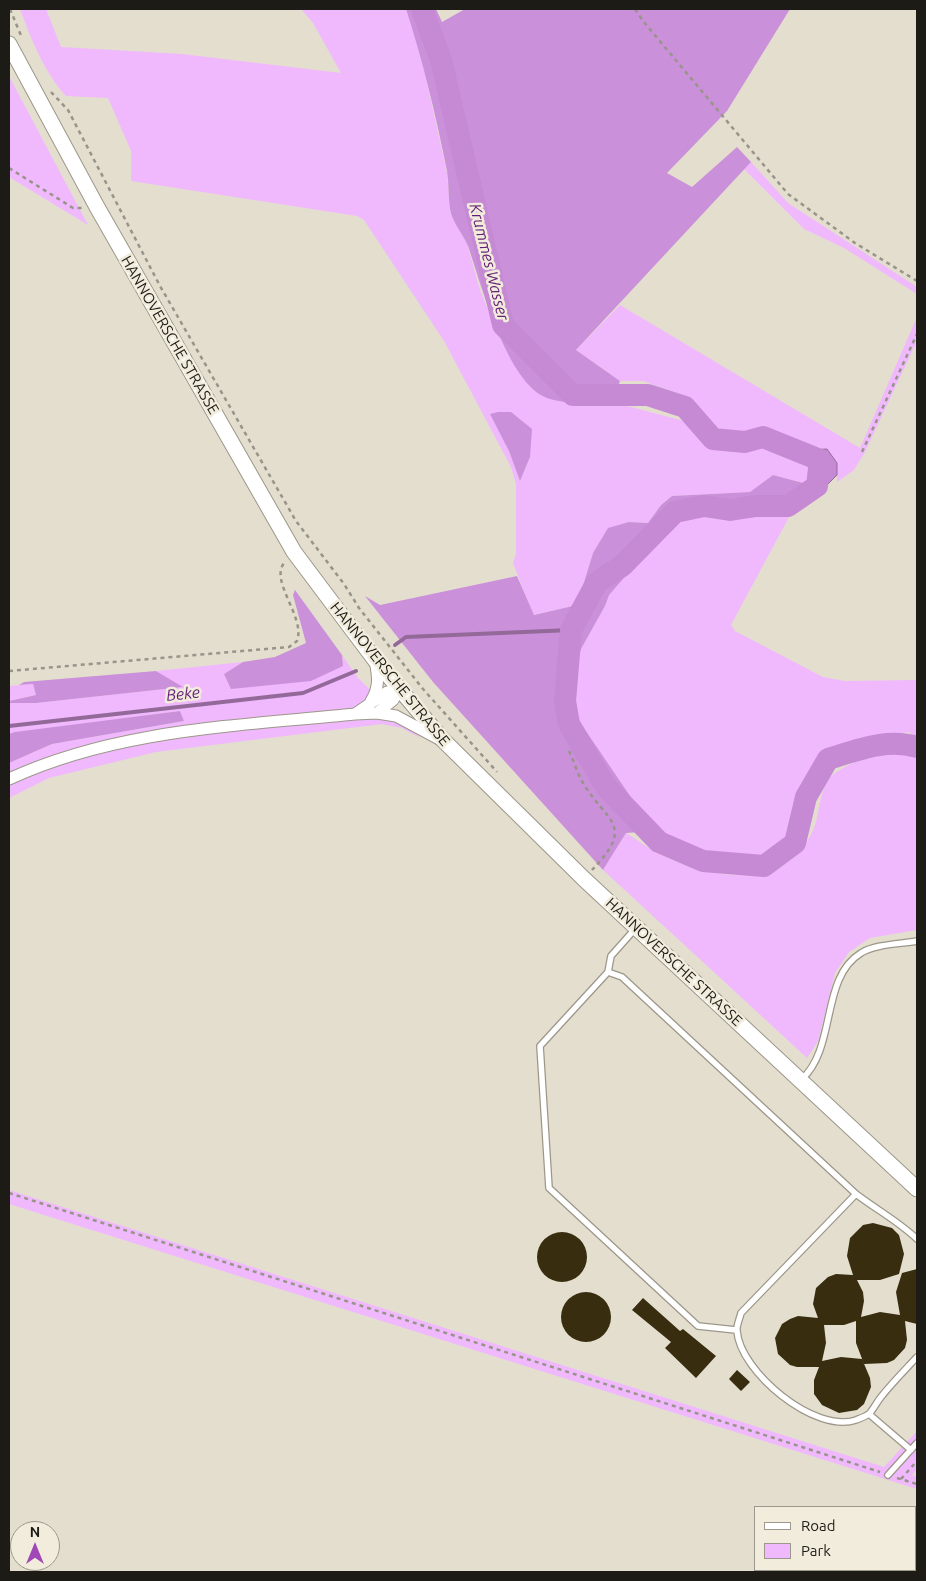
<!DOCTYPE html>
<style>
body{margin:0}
#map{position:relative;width:926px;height:1581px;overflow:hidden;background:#e4decf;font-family:Ubuntu,sans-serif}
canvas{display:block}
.frame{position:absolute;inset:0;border:10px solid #1d1b16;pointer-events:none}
.legend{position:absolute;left:754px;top:1506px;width:162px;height:65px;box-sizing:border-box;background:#f1ecdc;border:1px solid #9c988d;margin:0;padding:6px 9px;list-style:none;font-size:15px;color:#1d1b16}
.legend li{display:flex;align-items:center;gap:10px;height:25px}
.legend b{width:25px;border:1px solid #9c988d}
.north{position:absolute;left:10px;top:1521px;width:50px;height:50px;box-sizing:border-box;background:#f1ecdc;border:1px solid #9c988d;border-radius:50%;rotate:0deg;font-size:14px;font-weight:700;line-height:20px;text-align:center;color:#1d1b16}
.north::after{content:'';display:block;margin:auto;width:18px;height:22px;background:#a048b5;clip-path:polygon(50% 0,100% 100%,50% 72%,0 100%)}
</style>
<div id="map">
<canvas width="926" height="1581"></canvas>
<div class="frame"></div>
<ul class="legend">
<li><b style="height:6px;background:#fff"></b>Road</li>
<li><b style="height:14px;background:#f0b9fe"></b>Park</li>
</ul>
<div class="north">N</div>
</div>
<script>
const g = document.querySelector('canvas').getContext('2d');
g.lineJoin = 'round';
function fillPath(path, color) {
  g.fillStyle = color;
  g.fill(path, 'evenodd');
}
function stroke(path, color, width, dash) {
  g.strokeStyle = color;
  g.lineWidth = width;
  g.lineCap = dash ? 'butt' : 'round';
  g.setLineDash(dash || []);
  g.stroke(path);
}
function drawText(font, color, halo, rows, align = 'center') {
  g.font = font + ' Ubuntu,sans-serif';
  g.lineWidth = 5;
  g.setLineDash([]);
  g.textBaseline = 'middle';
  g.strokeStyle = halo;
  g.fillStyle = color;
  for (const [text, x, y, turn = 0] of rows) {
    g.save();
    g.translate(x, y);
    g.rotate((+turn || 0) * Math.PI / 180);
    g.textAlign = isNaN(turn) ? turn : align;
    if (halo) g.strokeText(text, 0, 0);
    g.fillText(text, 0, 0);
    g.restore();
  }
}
const green = new Path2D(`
 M20,9H46L61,47L182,54L341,73L313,23L301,9H406L420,51L447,173L450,211L467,244L480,290L499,336L524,379L580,402H612L688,422L705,442L738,451L765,444L805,462L814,476L807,484L773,475L751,492L672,496L661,505L648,523L629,522L593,553L577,605L533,615L513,563L516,553V484L511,467L444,341L364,220L357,216L131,181V151L108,98L66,96C44,72 31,39 20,9ZM509,451L530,457L520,480Z
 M9,76L88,225L9,177Z
 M751,162L788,203L917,287V294L844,248L804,229L744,169Z
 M620,305L860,448L917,317V341L865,452L854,470L837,482V463L827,449L810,450L762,427L735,433L712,426L689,397L643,381H620L576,350Z
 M705,515L728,519L742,515L789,517L731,625L735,631L823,677L845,681L917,680V736L907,732L838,746L824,755L801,793L788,837L764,858C724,855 688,854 654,831L575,715L572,678L581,649L605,606L608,595L662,534L682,519Z
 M342,655L358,678L420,738L402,728L382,724L156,752L49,778L9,798V763L52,744L184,721L180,711L9,734V703H36L182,687L156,671L243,662L224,674L343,666Z
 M33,684L36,695L9,701V686Z
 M904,753L917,757V930L870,938L849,952L835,973L818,1041L807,1058L603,870L626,833C637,839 647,848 658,853C711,879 789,895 815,825C820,810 820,783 835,773C856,758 879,755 904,753Z
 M9,1190L884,1467L917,1431V1469L912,1475L917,1477V1489L9,1204Z`);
const forest = new Path2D(`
 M406,9H436L442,22L465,9H790L727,111L667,173L692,187L737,147L751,162L576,350L620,381L612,402C592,402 566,405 547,398C507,383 481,284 468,246C463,234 452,222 450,209C448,196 449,183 447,171C436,116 423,61 406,9Z
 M498,412H511L532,429L530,457L520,481L509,451L490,414Z
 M773,475L807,484L789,517L742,515L728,519L705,515L682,519L662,534L609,595L605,606L581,649L572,678L575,715L654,831L626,833L603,870L433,682L365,596L380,605L517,576L534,615L577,605L593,553L608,528L629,522L648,523L661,505L672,496L750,492Z
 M295,590L342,655L343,666L311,681L231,689L224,674L243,662L275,657L306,643L293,595Z
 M156,671L183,687L36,703H9V701L36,695L33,684L19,685L24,682Z
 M180,711L184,721L52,744L9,763V734L15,732Z`);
const water = new Path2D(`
 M798,446L810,450L827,449L837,463V475L828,484H807L814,476L805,462L794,456Z`);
const stream = new Path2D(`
 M395,645L406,637L571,630
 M9,726L303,693L356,671`);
const river = new Path2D(`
 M422,9L441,60L503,325L573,395H648L685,407L713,439L745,442L763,437L820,460L817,486L788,506H756L730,510L704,506L675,512L622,566L597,582L571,630L565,701L569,724L606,787L659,842L703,861L764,866L795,843L806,797L828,759C858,750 887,738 917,747`);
const building = new Path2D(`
 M873,1223L892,1228L899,1235L904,1254L899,1274L880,1280H857L863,1292L864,1301L861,1317L880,1312L900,1315L896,1292L902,1273L917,1269V1324L905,1321L907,1340L905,1348L894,1360L887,1363L864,1364L856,1343V1321L844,1325H824L826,1343L822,1361L841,1357L862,1359L870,1378L871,1387L864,1404L857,1410L839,1413L822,1405L814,1394V1380L819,1367H797L790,1365L778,1354L775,1338L782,1324L790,1319L798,1316L818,1318L813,1304L816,1288L828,1277L836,1274L853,1275L847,1256L850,1238L863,1225Z
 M537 1257a25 25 0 1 1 50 0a25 25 0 1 1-50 0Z
 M561 1317a25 25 0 1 1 50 0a25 25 0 1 1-50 0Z
 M643,1298L680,1331L683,1329L716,1356L696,1378L665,1348L671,1342L632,1310Z
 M737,1370L750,1382L741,1391L729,1379Z`);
const path = new Path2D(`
 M10,9L22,38
 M635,9L643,21L788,194L855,243L917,281
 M51,92L68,110L160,286L296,521L344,584L359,608L423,689L497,772
 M9,168L73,208H83
 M862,452L917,334
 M9,671L289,647L297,641C306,617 268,580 285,562
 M569,751C574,761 577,773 583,783C607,823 636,824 592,870
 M9,1193L880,1472
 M897,1478L917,1484
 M901,1479L917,1461`);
const lane = new Path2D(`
 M635,929L611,956L608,972L540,1046L549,1188L698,1326L736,1330
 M608,972L622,977L856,1194
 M802,1079C837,1047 820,978 861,953C875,944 901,944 917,941
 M917,1239C898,1221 877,1210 856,1194L741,1313C740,1318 736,1326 737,1331C740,1372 815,1434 856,1420C861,1418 867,1416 870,1413C874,1408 877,1402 881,1397C892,1383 905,1370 917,1357
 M869,1414L911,1450
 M888,1475L917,1443`);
const street = new Path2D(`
 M371,701C380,687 378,676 375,660
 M377,713L393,700L399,689
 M355,714L387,692L399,689
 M9,779C117,729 238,726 355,714L377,713L396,716L439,739`);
const secondary = new Path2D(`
 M9,44L97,207L294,552L375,660L443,740L584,879L917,1189`);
const streetNames = [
 ["HANNOVERSCHE STRASSE",170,335,60],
 ["HANNOVERSCHE STRASSE",390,674,51],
 ["HANNOVERSCHE STRASSE",674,962,43]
];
const waterNames = [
 ["Krummes Wasser",489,262,76],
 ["Beke",183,694,-6]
];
fillPath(green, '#f0b9fe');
fillPath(forest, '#cb90da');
fillPath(water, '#c58ad3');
stroke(water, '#93699a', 1);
stroke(stream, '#93699a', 4);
stroke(river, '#c58ad3', 22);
fillPath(building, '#382e0f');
stroke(lane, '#9c9789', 8);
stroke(street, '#9c9789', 13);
stroke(secondary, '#9c9789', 17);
stroke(path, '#989489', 2.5, [4, 4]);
stroke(lane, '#fff', 5.5);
stroke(street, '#fff', 11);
stroke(secondary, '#fff', 15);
drawText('15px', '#1d1b16', '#f1ecdc', streetNames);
drawText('italic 16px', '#651e76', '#f1ecdc', waterNames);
</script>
